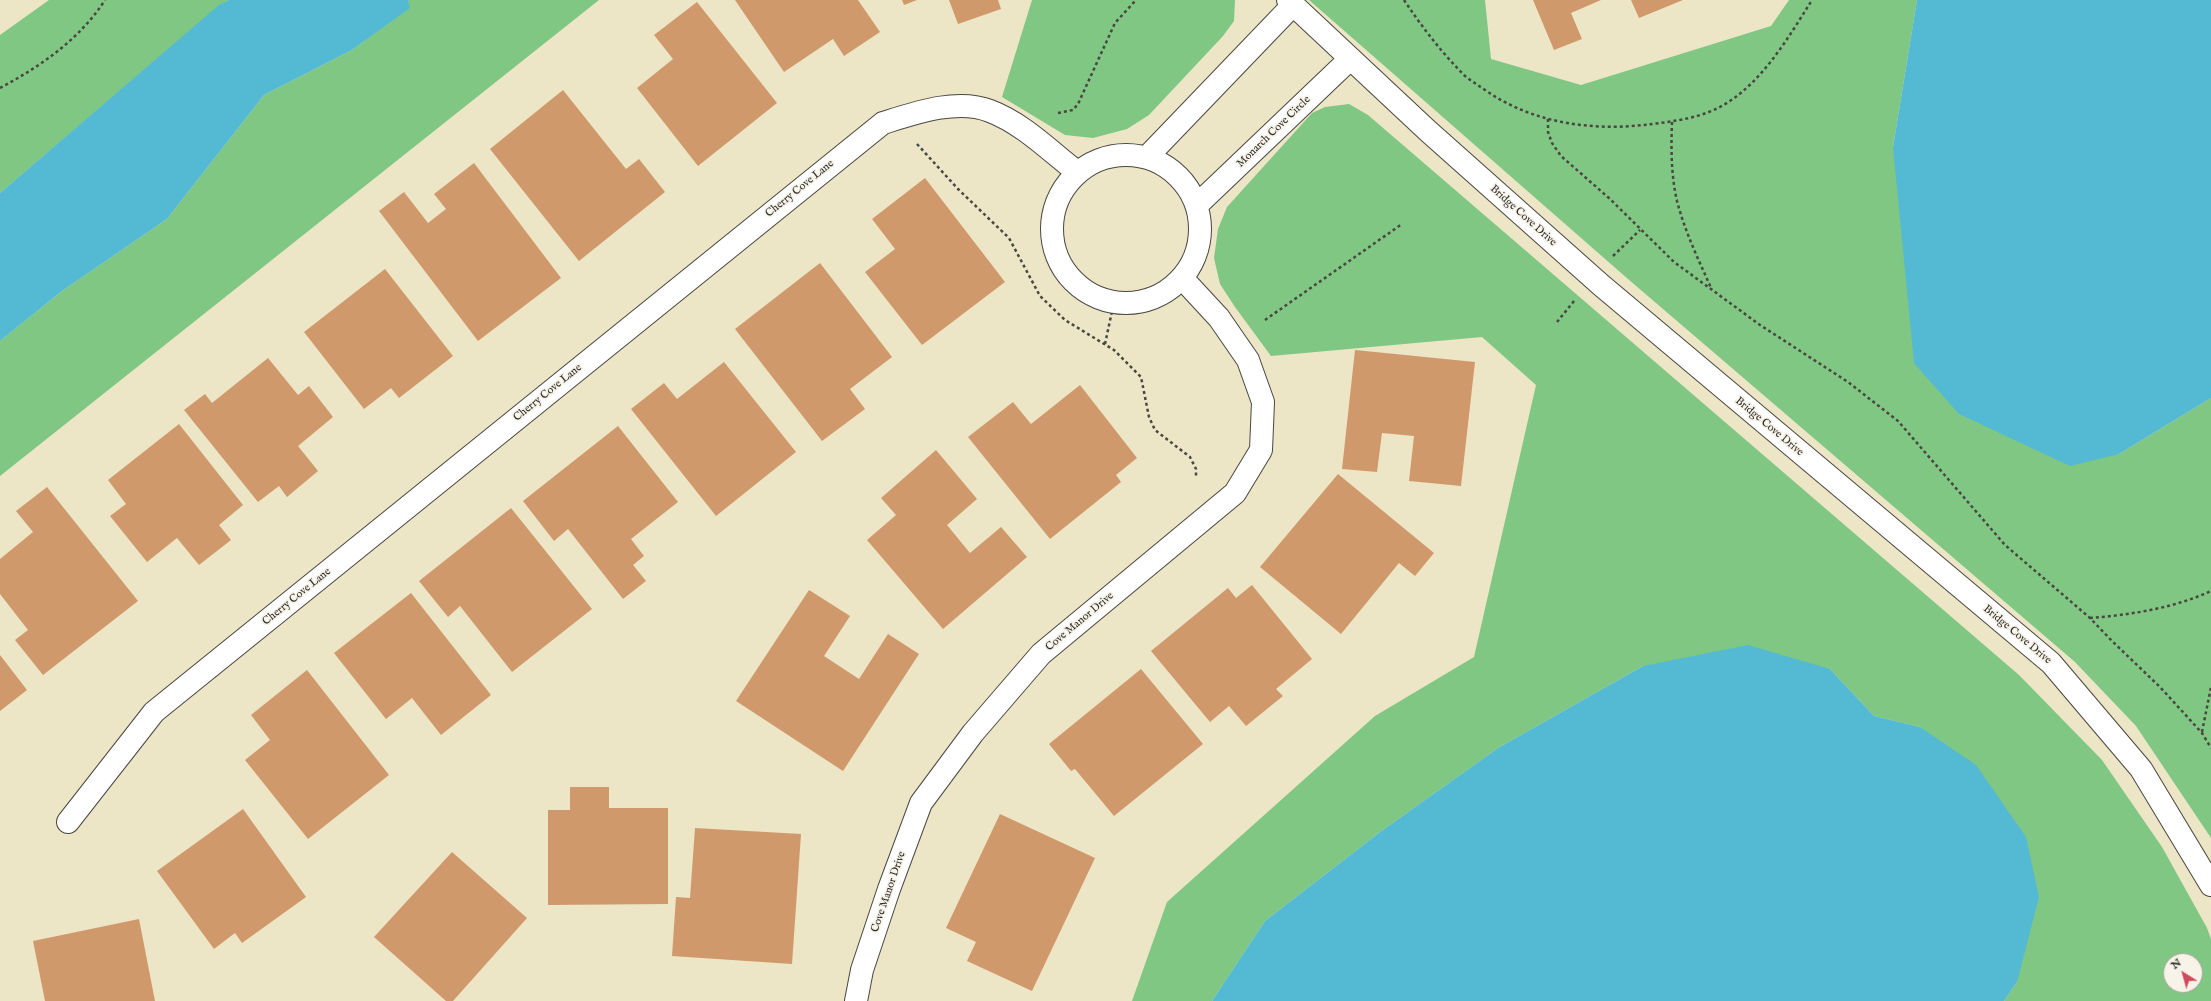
<!DOCTYPE html>
<style>
body{margin:0}
#map{position:relative;width:2211px;height:1001px;overflow:hidden;background:#ece5c6;font-family:"IM FELL English",serif}
canvas{display:block}
.north{position:absolute;left:2163px;top:953px;width:40px;height:40px;box-sizing:border-box;background:#f7f3e8;border:1px solid #a5a39c;border-radius:50%;rotate:323deg;font-size:11px;font-weight:700;line-height:16px;text-align:center;color:#2b2b2b}
.north::after{content:'';display:block;margin:auto;width:14px;height:18px;background:#d1495b;clip-path:polygon(50% 0,100% 100%,50% 72%,0 100%)}
</style>
<div id="map">
<canvas width="2211" height="1001"></canvas>
<div class="north">N</div>
</div>
<script>
const g = document.querySelector('canvas').getContext('2d');
g.lineJoin = 'round';
function fillPath(path, color) {
  g.fillStyle = color;
  g.fill(path, 'evenodd');
}
function stroke(path, color, width, dash) {
  g.strokeStyle = color;
  g.lineWidth = width;
  g.lineCap = dash ? 'butt' : 'round';
  g.setLineDash(dash || []);
  g.stroke(path);
}
function drawText(font, color, halo, rows, align = 'center') {
  g.font = font + ' "IM FELL English",serif';
  g.lineWidth = 3.5;
  g.setLineDash([]);
  g.textBaseline = 'middle';
  g.strokeStyle = halo;
  g.fillStyle = color;
  for (const [text, x, y, turn = 0] of rows) {
    g.save();
    g.translate(x, y);
    g.rotate((+turn || 0) * Math.PI / 180);
    g.textAlign = isNaN(turn) ? turn : align;
    if (halo) g.strokeText(text, 0, 0);
    g.fillText(text, 0, 0);
    g.restore();
  }
}
const green = new Path2D(`
 M49,0H229L219,6L0,193V35Z
 M408,0H599L0,476V341L62,291L167,219L264,95L352,50L409,8Z
 M1032,0H1235L1234,21L1223,36L1149,115L1127,129L1093,138L1065,135L1002,97Z
 M1309,0H1485L1491,59L1581,85L1771,26L1789,0H1917L1893,147L2119,454L2211,398V838L2136,726L2075,662L1628,279Z
 M1349,104L1368,115L2019,675L2102,760L2162,847L2207,928L2211,939V1001H2004L2017,982L1920,727L1874,716L1830,669L1643,666L1498,748L1380,832L1265,921L1212,1001H1132L1167,902L1375,716L1474,657L1536,385L1482,337L1271,356L1235,307L1220,284L1214,258L1218,229L1227,207L1312,113L1325,107ZM2171,961H2195V985H2171Z`);
const water = new Path2D(`
 M229,0H408L410,8L352,50L264,95L167,219L62,291L0,341V193L219,5Z
 M1917,0H2211V398L2119,454L2070,466L1959,414L1914,363L1893,147Z
 M1748,645L1830,669L1874,716L1920,727L1976,765L2026,837L2039,897L2017,982L2004,1001H1212L1265,921L1380,832L1498,748L1643,666Z`);
const building = new Path2D(`
 M735,0H858L880,32L844,56L833,39L784,72Z
 M902,0H917L904,5Z
 M949,0H998L1001,9L958,24Z
 M1533,0H1601L1571,13L1582,39L1554,50Z
 M1631,0H1683L1639,18Z
 M697,2L777,103L698,166L637,88L673,59L654,35Z
 M563,90L626,169L639,159L665,192L579,261L490,149Z
 M474,163L561,278L478,341L379,211L404,192L428,223L446,209L434,194Z
 M925,178L1005,282L922,345L865,272L895,249L872,219Z
 M820,263L892,357L850,389L865,409L822,441L735,329Z
 M385,269L453,356L399,398L391,388L364,409L304,332Z
 M1355,350L1475,362L1461,486L1409,481L1414,436L1382,433L1377,472L1342,469Z
 M268,358L298,395L309,386L333,417L298,446L318,471L287,497L279,486L258,502L184,410L205,394L212,403Z
 M724,362L796,452L716,516L631,409L664,383L677,399Z
 M1080,385L1137,458L1116,475L1121,482L1050,539L968,437L1013,402L1031,424Z
 M179,424L243,505L219,525L231,540L199,565L177,538L147,562L110,516L126,504L108,480Z
 M618,426L678,502L631,539L644,556L633,565L646,581L623,599L568,529L554,541L523,501Z
 M936,450L977,499L947,525L970,553L1001,527L1027,557L943,629L867,540L896,515L881,498Z
 M1338,474L1434,553L1415,576L1399,563L1341,634L1260,567Z
 M47,487L138,601L43,675L15,640L28,630L0,594V559L33,532L16,511Z
 M511,508L592,609L512,672L460,606L448,617L419,581Z
 M1252,585L1312,659L1276,689L1283,696L1246,726L1229,706L1210,722L1151,651L1228,588L1236,598Z
 M809,590L850,616L824,656L859,679L888,634L919,654L843,771L736,701Z
 M411,593L491,695L441,735L412,698L386,719L334,653Z
 M0,655L27,690L0,711Z
 M1141,669L1203,744L1114,816L1075,769L1071,771L1049,744Z
 M307,670L389,775L308,839L245,760L270,740L251,715Z
 M570,787H609V808H668V904L548,905V810H570Z
 M243,809L306,897L242,943L235,933L214,949L157,871Z
 M1000,814L1095,858L1032,991L967,961L976,942L946,928Z
 M695,828L801,834L792,964L672,956L676,897L690,898Z
 M452,852L527,918L453,1001H446L374,937Z
 M139,919L155,1001H45L33,941Z`);
const path = new Path2D(`
 M1404,0C1422,27 1442,53 1465,76C1471,81 1478,85 1485,90C1531,122 1588,131 1644,125C1669,122 1697,119 1720,107C1761,85 1788,38 1812,0
 M0,88C41,66 79,40 105,0
 M1058,113L1073,110L1078,104L1115,23L1136,0
 M1548,119V132L1552,143L1561,156L1610,199L1674,262L1760,325L1848,382L1898,421L2005,545L2090,618L2112,641L2160,687L2202,733L2211,748
 M1672,122C1671,148 1671,175 1677,201C1685,232 1699,261 1712,290
 M917,144L958,189L1009,238L1040,296L1065,320L1114,350L1141,377L1149,417L1155,430L1190,457L1196,469V478
 M1613,256L1640,230
 M1265,320L1402,224
 M1557,322L1574,301
 M1105,344L1114,302
 M2090,618C2130,615 2174,608 2211,591
 M2202,732L2211,687`);
const minor = new Path2D(`
 M1052 229a74 74 0 1 1 148 0a74 74 0 1 1-148 0Z
 M1147,157L1293,5
 M1197,205L1350,59
 M68,822L154,712L883,123C915,113 957,98 990,111C1022,123 1050,151 1077,172
 M856,1001L862,970L889,889L921,803L973,733L1041,654L1235,493L1261,450L1263,402L1248,360L1219,318L1182,278`);
const tertiary = new Path2D(`
 M1288,0L1428,131L1601,285L2051,663L2141,769L2211,885`);
const streetNames = [
 ["Monarch Cove Circle",1274,132,-44],
 ["Cherry Cove Lane",800,189,-39],
 ["Bridge Cove Drive",1523,216,42],
 ["Cherry Cove Lane",548,393,-39],
 ["Bridge Cove Drive",1769,427,40],
 ["Cherry Cove Lane",297,597,-39],
 ["Cove Manor Drive",1080,622,-40],
 ["Bridge Cove Drive",2017,635,40],
 ["Cove Manor Drive",889,892,-71]
];
fillPath(green, '#7fc783');
fillPath(water, '#54b9d3');
fillPath(building, '#d0996b');
stroke(minor, '#484742', 24);
stroke(tertiary, '#484742', 24);
stroke(path, '#484742', 2.5, [3, 3]);
stroke(minor, '#fff', 22);
stroke(tertiary, '#fff', 22);
drawText('11px', '#2b2b2b', '#f7f3e8', streetNames);
</script>
